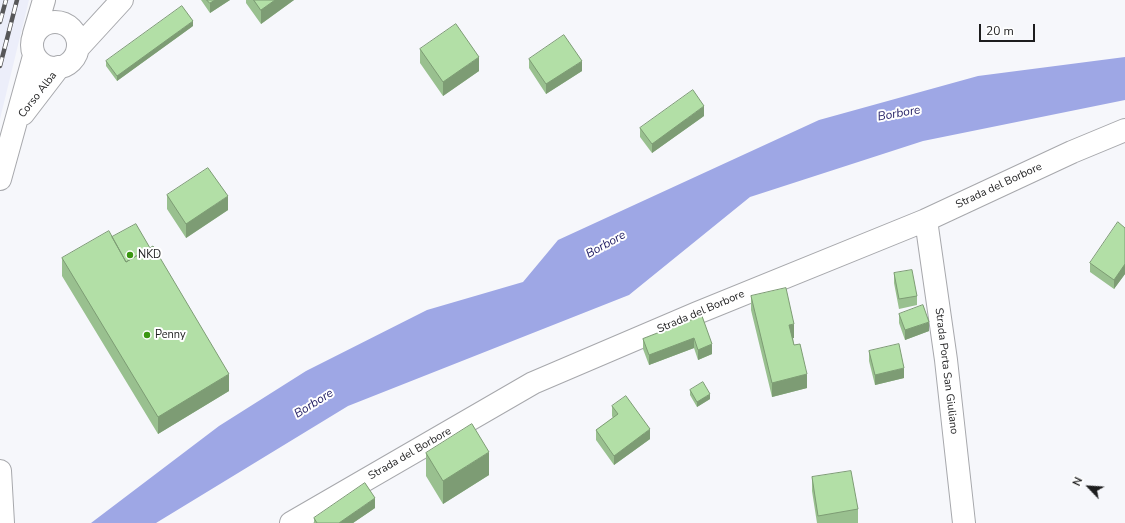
<!DOCTYPE html>
<style>
body{margin:0}
#map{position:relative;width:1125px;height:523px;overflow:hidden;background:#f6f7fb;font-family:"Nunito Sans",sans-serif}
canvas{display:block}
.north{position:absolute;left:1069px;top:467px;width:40px;height:40px;-webkit-text-stroke:3px #fff;paint-order:stroke;rotate:295deg;font-size:11px;font-weight:700;line-height:16px;text-align:center;color:#1d1d1e}
.north::after{content:'';display:block;margin:auto;width:14px;height:18px;background:#1d1d1e;clip-path:polygon(50% 0,100% 100%,50% 72%,0 100%)}
.scale{position:absolute;left:979px;top:24px;width:56px;height:18px;box-sizing:border-box;border:2px solid #1d1d1e;border-top:0;padding-left:5px;font-size:12px;line-height:14px;white-space:nowrap;color:#1d1d1e;-webkit-text-stroke:3px #fff;paint-order:stroke}
</style>
<div id="map">
<canvas width="1125" height="523"></canvas>
<div class="north">N</div>
<div class="scale">20 m</div>
</div>
<script>
const g = document.querySelector('canvas').getContext('2d');
g.lineJoin = 'round';
function fillPath(path, color) {
  g.fillStyle = color;
  g.fill(path, 'evenodd');
}
function stroke(path, color, width, dash) {
  g.strokeStyle = color;
  g.lineWidth = width;
  g.lineCap = dash ? 'butt' : 'round';
  g.setLineDash(dash || []);
  g.stroke(path);
}
function drawText(font, color, halo, rows, align = 'center') {
  g.font = font + ' "Nunito Sans",sans-serif';
  g.lineWidth = 4;
  g.setLineDash([]);
  g.textBaseline = 'middle';
  g.strokeStyle = halo;
  g.fillStyle = color;
  for (const [text, x, y, turn = 0] of rows) {
    g.save();
    g.translate(x, y);
    g.rotate((+turn || 0) * Math.PI / 180);
    g.textAlign = isNaN(turn) ? turn : align;
    if (halo) g.strokeText(text, 0, 0);
    g.fillText(text, 0, 0);
    g.restore();
  }
}
const built = new Path2D(`
 M0,0H29L0,119Z`);
const water = new Path2D(`
 M1125,57V100L923,141L750,197L629,295L348,406L156,523H91L219,426L306,371L427,310L523,282L558,240L819,120L978,76Z`);
const minor = new Path2D(`
 M32 45a23 23 0 1 1 46 0a23 23 0 1 1-46 0Z
 M34,34L44,0
 M78,48L122,0
 M23,114L59,67
 M0,179L34,56
 M926,220L946,360L964,523
 M0,471L3,523
 M291,523L533,383L697,313L926,220L1072,152L1125,130`);
const rail = new Path2D(`
 M0,22L6,0
 M0,66L17,0`);
const wall = new Path2D(`
 M201,0H230L210,13Z
 M246,0H294L261,24L246,3Z
 M193,26L117,81L106,66V61Z
 M420,49L479,71L443,96L420,63Z
 M529,59L582,71L546,94L529,68Z
 M704,116L652,153L640,137V128Z
 M167,195L228,210L186,238L167,209Z
 M1125,228V274L1114,289L1090,272V263Z
 M112,237L229,391L158,434L62,276V258Z
 M894,273L917,296V305L899,309L894,283Z
 M751,296L794,338H793L794,345L807,388L772,397L751,310Z
 M899,314L929,331L905,340L899,323Z
 M702,316L712,354L698,360L694,348L649,365L643,349V339Z
 M869,351L904,378L875,385L869,361Z
 M690,390L710,399L697,407L690,395Z
 M612,406L650,439L614,465L596,440V430L613,418L612,416Z
 M426,453L489,475L443,504L426,476Z
 M812,477L858,509V523H817L812,491Z
 M375,508L353,523H314V518Z`);
const shadedWall = new Path2D(`
 M215,0H230L210,13V3Z
 M275,0H294L261,24V10Z
 M193,21V26L117,81V76Z
 M479,57V71L443,96V82Z
 M582,61V71L546,94V84Z
 M704,106V116L652,153V144Z
 M228,196V210L186,238V224Z
 M1125,264V274L1114,289V280Z
 M929,322V331L905,340V330Z
 M794,324V338L789,339V325Z
 M694,338V348L649,365V355Z
 M712,344V354L698,360V350Z
 M904,368V378L875,385V375Z
 M229,374V391L158,434V417Z
 M807,374V388L772,397V383Z
 M710,394V399L697,407V402Z
 M650,429V439L614,465V456Z
 M489,452V475L443,504V481Z
 M375,498V508L353,523H339Z`);
const building = new Path2D(`
 M207,0H215L210,3Z
 M254,0H275L261,10Z
 M182,6L193,21L117,76L106,61Z
 M456,24L479,57L443,82L420,49Z
 M564,35L582,61L546,84L529,59Z
 M693,90L704,106L652,144L640,128Z
 M208,168L228,196L186,224L167,195Z
 M1118,222L1125,228V264L1114,280L1090,263Z
 M136,224L150,248L126,262L112,237Z
 M109,231L126,262L153,246L229,374L158,417L62,258Z
 M912,270L917,296L899,299L894,273Z
 M786,288L794,324L789,325L794,345L800,344L807,374L772,383L751,296Z
 M923,305L929,322L905,330L899,314Z
 M702,316L712,344L698,350L694,338L649,355L643,339Z
 M899,344L904,368L875,375L869,351Z
 M703,382L710,394L697,402L690,390Z
 M626,396L650,429L614,456L596,430L618,414L612,406Z
 M472,424L489,452L443,481L426,453Z
 M851,471L858,509L818,516L812,477Z
 M365,483L375,498L339,523H317L314,518Z`);
const markers = [
 [130,255,4,"#3a9611"],
 [147,335,4,"#3a9611"]
];
const streetNames = [
 ["Corso Alba",38,95,-52],
 ["Strada del Borbore",999,186,-25],
 ["Strada del Borbore",701,312,-23],
 ["Strada Porta San Giuliano",946,371,83],
 ["Strada del Borbore",410,454,-30]
];
const poiNames = [
 ["NKD",138,255],
 ["Penny",155,335]
];
const waterNames = [
 ["Borbore",899,114,-10],
 ["Borbore",606,245,-29],
 ["Borbore",314,404,-32]
];
fillPath(built, '#eceefa');
fillPath(water, '#9ea7e5');
stroke(minor, '#a7a8ac', 24);
stroke(minor, '#fff', 22);
stroke(rail, '#575759', 4.5);
stroke(rail, '#fff', 3, [9]);
fillPath(wall, '#99c08f');
fillPath(shadedWall, '#7d9c74');
fillPath(building, '#b2dfa6');
stroke(building, '#7d9c74', 1);
for (const [x, y, r, color] of markers) {
  const dot = new Path2D();
  dot.arc(x, y, r, 0, 2 * Math.PI);
  g.fillStyle = color;
  g.fill(dot);
  stroke(dot, '#fff', 1.5);
}
drawText('11px', '#1d1d1e', '#fff', streetNames);
drawText('11px', '#1d1d1e', '#fff', poiNames, 'left');
drawText('italic 12px', '#201c63', '#fff', waterNames);
</script>
